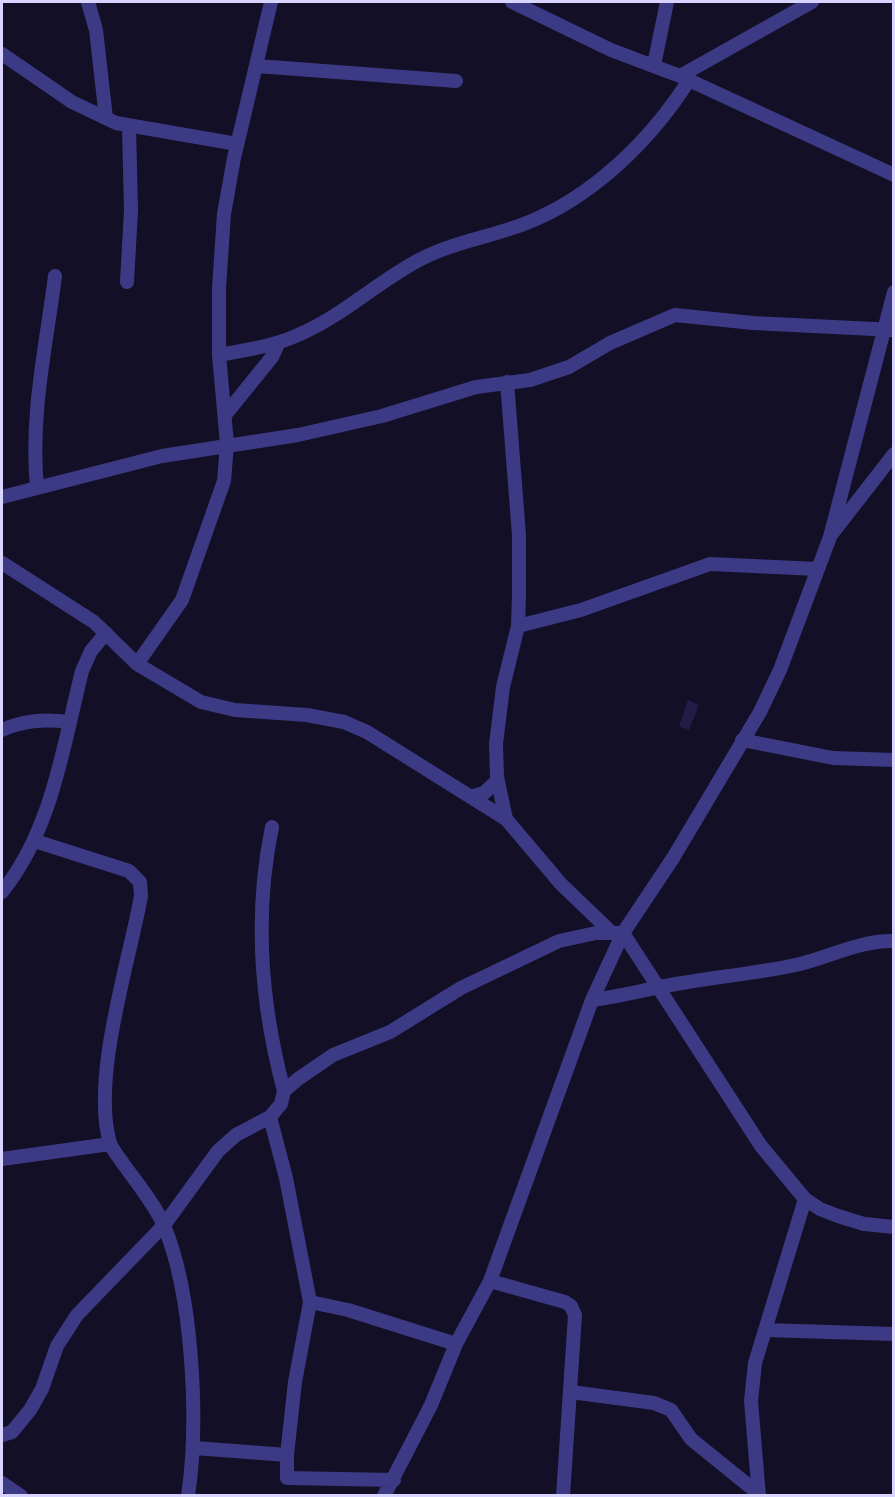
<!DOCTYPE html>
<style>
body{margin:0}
#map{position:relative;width:895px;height:1497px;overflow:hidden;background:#130f26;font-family:"PT Sans Narrow",sans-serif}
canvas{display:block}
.frame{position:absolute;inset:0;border:3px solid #d9d4ff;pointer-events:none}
</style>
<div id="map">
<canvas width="895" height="1497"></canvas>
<div class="frame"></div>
</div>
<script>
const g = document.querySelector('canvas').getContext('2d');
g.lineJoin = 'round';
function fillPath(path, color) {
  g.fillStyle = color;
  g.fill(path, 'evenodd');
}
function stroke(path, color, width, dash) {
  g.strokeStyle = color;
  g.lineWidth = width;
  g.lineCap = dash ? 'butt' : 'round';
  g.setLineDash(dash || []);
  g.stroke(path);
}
const building = new Path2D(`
 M688,700L699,705L689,730L679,726Z`);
const minor = new Path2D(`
 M88,2L96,30L106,118
 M512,2L611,50L680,76L894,175
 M2,54L72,102L116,123L237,144
 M654,65L667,2
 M257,66L456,81
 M680,76L812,2
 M127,282L131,210L129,127
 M219,355C245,350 274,346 298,335C343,316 378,281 421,259C454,242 490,237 524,224C592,198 651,140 689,80
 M225,415L272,357L279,342
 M37,487C30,415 46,347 55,276
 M2,497L162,456L298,435L382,416L476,387L530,380L569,367L610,343L675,315L753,323L894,330
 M831,535L894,454
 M2,563L94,622L137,664L201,702L235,710L307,715L344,722L367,732L506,819L561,884L610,931
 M518,626L581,610L710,564L817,569
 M137,664L182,600L224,481L227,444L219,355V288L224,214L234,158L271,2
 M2,730C24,720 45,719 69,722
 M742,740L833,758L894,760
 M473,796L484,793L498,780
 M506,819L497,777L496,744L503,687L518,626L519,596V535L507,382
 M272,827C254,914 261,1005 284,1091
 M35,841L129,871L140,882L141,896C129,963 91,1079 110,1143C112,1149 118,1156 122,1162C136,1182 155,1204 164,1226C193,1294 199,1423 188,1496
 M2,892C52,830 63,747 82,671L91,651L106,633
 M592,1000C623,996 651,988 682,983C721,976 761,973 800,964C831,956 862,940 894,941
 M270,1117L286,1178L310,1302L295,1382L287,1455V1478L394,1480
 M2,1159L110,1144
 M490,1281L565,1302L571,1306L575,1315L563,1496
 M310,1302L348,1310L456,1344
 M765,1330L894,1334
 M571,1392L654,1403L671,1410L691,1439L759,1494
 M2,1435L12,1432L30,1410L42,1389L57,1346L77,1315L164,1225L218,1151L236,1135L270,1117L281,1104L284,1091L298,1079L333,1055L390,1032L461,988L559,941L596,933H623L761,1146L805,1199L820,1209L838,1216L864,1224L894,1227
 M195,1448L287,1455
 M2,1483L21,1496
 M384,1496L431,1405L456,1344L490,1281L592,1000L623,933L673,858L760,712L780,670L830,537L894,292
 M759,1496L751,1401L755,1363L805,1199`);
fillPath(building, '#241b47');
stroke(minor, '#3d3a85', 14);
</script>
